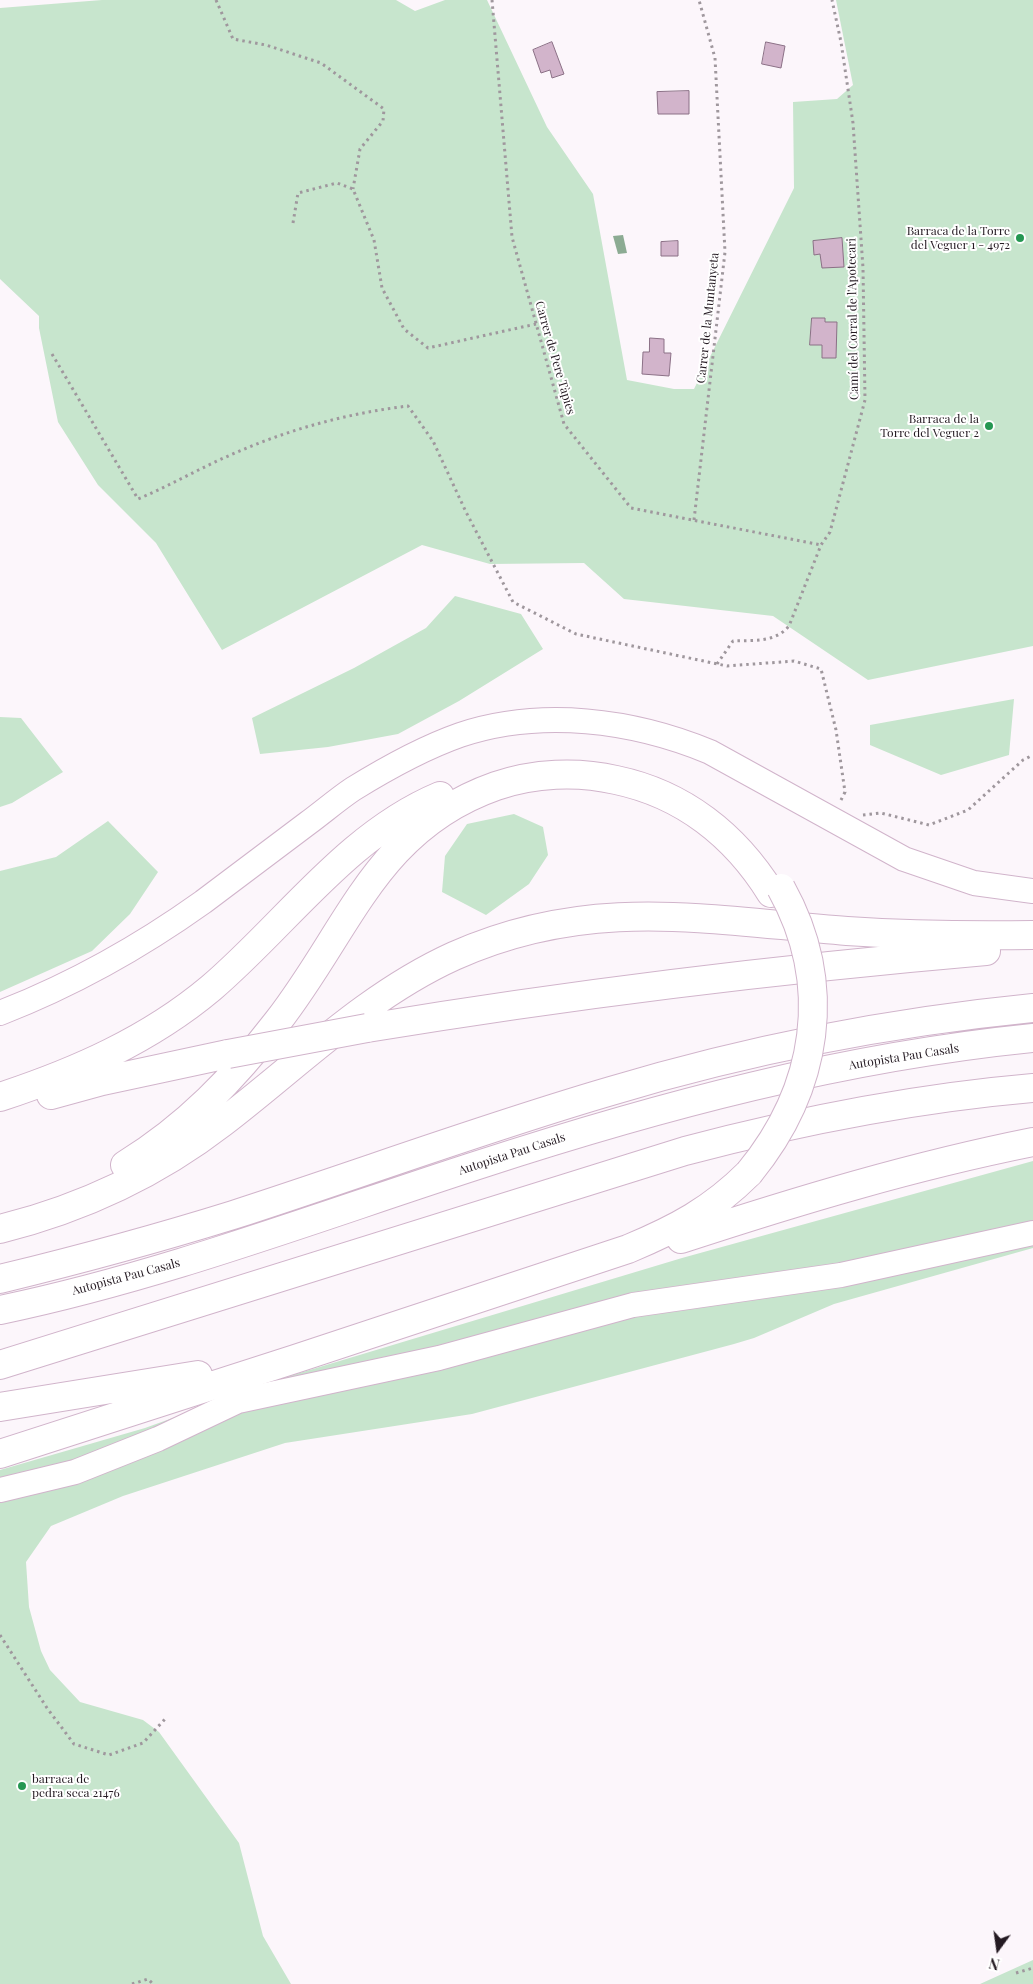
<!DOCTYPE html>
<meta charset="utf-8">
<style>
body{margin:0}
#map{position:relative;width:1033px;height:1984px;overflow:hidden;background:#fcf6fb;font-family:"Playfair Display",serif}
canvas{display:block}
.north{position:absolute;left:973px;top:1924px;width:50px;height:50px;-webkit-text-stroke:4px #fff;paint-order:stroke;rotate:194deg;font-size:14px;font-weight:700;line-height:20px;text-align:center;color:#241a22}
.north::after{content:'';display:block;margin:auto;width:18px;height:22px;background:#241a22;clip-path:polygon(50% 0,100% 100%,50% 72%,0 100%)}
</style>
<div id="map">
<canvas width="1033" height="1984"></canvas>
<div class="north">N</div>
</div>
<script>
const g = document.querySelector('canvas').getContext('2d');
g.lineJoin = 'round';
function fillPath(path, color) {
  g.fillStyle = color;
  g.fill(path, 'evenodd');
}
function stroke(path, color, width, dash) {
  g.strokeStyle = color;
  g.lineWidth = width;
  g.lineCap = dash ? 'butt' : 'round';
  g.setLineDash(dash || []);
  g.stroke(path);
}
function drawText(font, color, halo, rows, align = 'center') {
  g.font = font + ' "Playfair Display",serif';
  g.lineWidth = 4;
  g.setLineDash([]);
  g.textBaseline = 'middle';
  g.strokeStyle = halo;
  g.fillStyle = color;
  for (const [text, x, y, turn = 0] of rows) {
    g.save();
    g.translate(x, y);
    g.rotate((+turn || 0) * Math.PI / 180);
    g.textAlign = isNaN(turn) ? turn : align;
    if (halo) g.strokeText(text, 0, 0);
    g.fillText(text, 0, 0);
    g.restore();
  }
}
const green = new Path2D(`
 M102,0H396L415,11L445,0H487L547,127L593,194L627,380L674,389H694L794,188L793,102L837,99L853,85L836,0H1033V646L868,680L773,616L624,599L584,563L490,564L422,545L222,650L156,543L98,485L58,422L39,328V316L0,279V8Z
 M455,596L521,614L543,649L459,701L398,734L328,747L260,754L252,718L354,668L426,628Z
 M1014,699L1009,755L941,775L870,745V725Z
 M0,717L21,718L63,772L12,803L0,807Z
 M514,814L543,827L548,855L529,884L486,915L442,892L445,856L467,824Z
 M108,821L158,872L130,914L92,951L0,992V871L56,857Z
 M1033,1161V1248L834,1304L754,1338L734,1344L472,1414L285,1443L123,1496L51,1526L26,1562L29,1607L41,1651L50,1670L80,1702L143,1720L159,1732L239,1843L263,1936L291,1984H0V1470L145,1428L283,1378L682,1258Z
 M1033,1960V1984H980Z`);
const water = new Path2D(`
 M623,235L627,253L618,254L613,236Z`);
const building = new Path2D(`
 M552,42L564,74L552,78L550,70L541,73L533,50Z
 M766,42L785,46L781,68L762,64Z
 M689,91V114H658L657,92Z
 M842,238L844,267L822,268L820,254L814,255L813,241Z
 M678,241V256H661V242Z
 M812,318H825V322H837L836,358H822V345H810Z
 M650,338L664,339V353H671L669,376L642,374L643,352H649Z`);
const path = new Path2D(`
 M216,0L233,39L266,45L321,63L384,109L383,121L360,149L353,189
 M492,0L512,237L564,424L631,508L821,545
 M293,223L298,193L337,183L353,189L374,240L382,288L404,329L428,348L536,324
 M52,354L138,499C171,485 202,467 235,453C290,429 349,413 408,406L433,441L466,512L513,602L576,634L727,666L794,661L821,669L836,730L845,792L840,802
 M694,520L725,252L715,58L699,0
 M717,664L733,641C753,640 775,643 789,626L821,545L830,532L865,400L863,268L853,123L841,42L832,0
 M863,815L881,813L929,825L968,810L1023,760L1033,755
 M0,1635L47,1708L74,1744L109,1755L143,1743L166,1718
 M1016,1973L1033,1968
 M132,1984L148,1979L153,1984`);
const minor = new Path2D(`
 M0,1013C72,985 140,947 203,902C238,876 273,849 308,823C323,812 338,799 353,789C387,768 423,748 460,735C541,708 633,720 710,752L904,859L974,883L1033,891
 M0,1490L75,1472L158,1439L238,1401L439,1358L633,1305L841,1275L1033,1233`);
const highway = new Path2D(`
 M367,1028C573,994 778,969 986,951
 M51,1095L102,1081L228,1054
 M0,1097C76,1072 149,1040 211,988C286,924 347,835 440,796
 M125,1165C187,1127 234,1078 278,1021C349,930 376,828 496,786C534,773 577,771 616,780C683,794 735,835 771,893
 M0,1229C80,1209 156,1174 222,1123C298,1065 366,996 454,956C590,895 706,920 847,931C909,935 971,936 1033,935
 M681,1239C797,1201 913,1166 1033,1142
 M0,1279C78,1260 156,1239 233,1215C360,1174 484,1128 611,1091C748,1050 891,1022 1033,1008
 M0,1310C163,1276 320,1216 478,1165C659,1106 843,1057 1033,1038
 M0,1365L685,1151C799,1121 916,1098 1033,1088
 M0,1407L198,1375
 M0,1454L295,1359L628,1249C676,1229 712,1210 749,1173`);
const highwayBridge = new Path2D(`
 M228,1054L367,1028
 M749,1173C818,1089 835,985 781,888`);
const markers = [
 [1020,238,5,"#259752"],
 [989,426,5,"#259752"],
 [22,1786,5,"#259752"]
];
const poiNames = [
 ["Barraca de la Torre",1010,231],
 ["del Veguer 1 - 4972",1010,245],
 ["Barraca de la",979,419],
 ["Torre del Veguer 2",979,433],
 ["barraca de",32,1779,"left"],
 ["pedra seca 21476",32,1793,"left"]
];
const streetNames = [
 ["Carrer de la Muntanyeta",708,318,-84],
 ["Camí del Corral de l'Apotecari",853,319,-91],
 ["Carrer de Pere Tàpies",555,358,74],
 ["Autopista Pau Casals",904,1057,-9],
 ["Autopista Pau Casals",512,1154,-18],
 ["Autopista Pau Casals",126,1277,-15]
];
fillPath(green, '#c7e5cd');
fillPath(water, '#8cab93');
fillPath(building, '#d2b4cb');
stroke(building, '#8b7086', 1);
stroke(minor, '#d1b4cb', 26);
stroke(highway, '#d1b4cb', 30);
stroke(path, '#9f979d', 3, [2.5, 4]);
stroke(minor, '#fff', 24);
stroke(highway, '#fff', 28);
stroke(highwayBridge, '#d1b4cb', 30, []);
stroke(highwayBridge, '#fff', 28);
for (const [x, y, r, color] of markers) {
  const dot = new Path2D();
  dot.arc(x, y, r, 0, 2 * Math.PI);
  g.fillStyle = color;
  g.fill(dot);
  stroke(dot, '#fff', 2);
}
drawText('12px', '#241a22', '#fff', poiNames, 'right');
drawText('12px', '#241a22', '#fff', streetNames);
</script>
